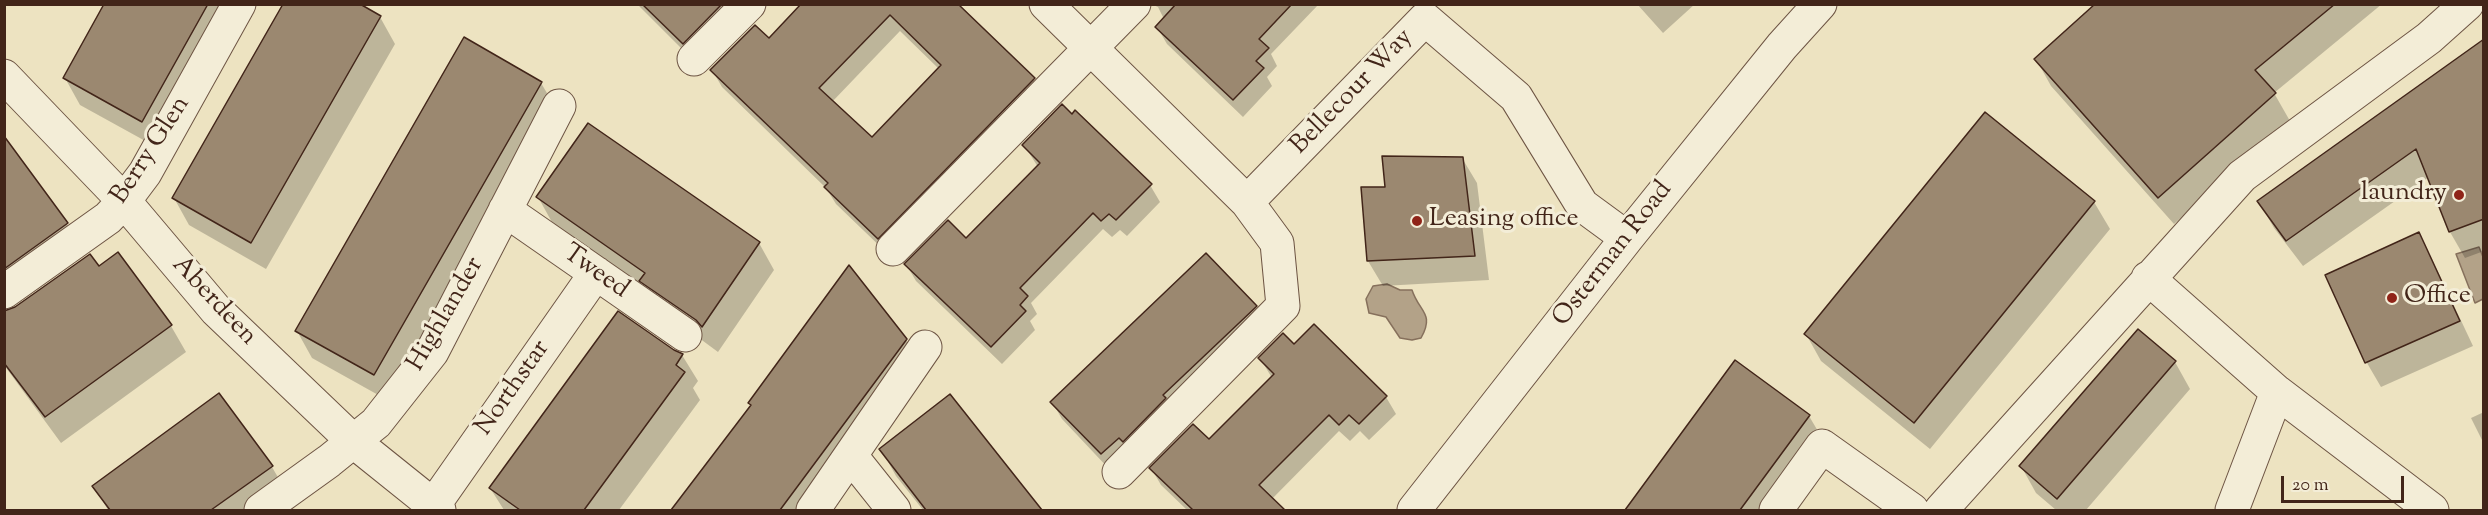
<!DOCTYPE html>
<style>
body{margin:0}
#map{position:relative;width:2488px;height:515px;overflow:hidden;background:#ede3c1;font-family:"Sorts Mill Goudy",serif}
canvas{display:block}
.frame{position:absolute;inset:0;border:6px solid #422519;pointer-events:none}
.scale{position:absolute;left:2281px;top:476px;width:123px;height:27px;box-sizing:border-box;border:3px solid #422519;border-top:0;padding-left:8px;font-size:18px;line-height:21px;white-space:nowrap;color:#422519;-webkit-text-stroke:4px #f3edd7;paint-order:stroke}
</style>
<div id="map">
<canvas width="2488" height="515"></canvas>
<div class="frame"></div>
<div class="scale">20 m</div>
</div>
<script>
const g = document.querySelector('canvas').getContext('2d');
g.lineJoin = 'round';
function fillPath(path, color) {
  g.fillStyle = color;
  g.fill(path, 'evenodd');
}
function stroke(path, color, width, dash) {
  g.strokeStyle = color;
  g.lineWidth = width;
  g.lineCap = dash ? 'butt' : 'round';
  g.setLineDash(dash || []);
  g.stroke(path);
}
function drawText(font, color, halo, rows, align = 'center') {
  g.font = font + ' "Sorts Mill Goudy",serif';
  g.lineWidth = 6;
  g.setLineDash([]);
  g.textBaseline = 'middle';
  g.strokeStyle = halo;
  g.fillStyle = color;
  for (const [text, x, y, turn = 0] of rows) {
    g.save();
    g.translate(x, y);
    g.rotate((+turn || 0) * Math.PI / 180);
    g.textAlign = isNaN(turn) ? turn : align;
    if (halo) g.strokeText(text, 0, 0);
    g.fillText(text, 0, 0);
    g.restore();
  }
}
const water = new Path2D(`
 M2479,247L2483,257V299L2475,303L2456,254Z
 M1387,284L1400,290H1412C1419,312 1435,313 1421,338L1412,340L1400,338L1386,317L1369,313L1366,299L1373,286Z`);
const shadow = new Path2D(`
 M106,4H238L158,148L80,105L65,78Z
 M637,4H742L693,60Z
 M803,4H962L959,8L1033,79L1043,96L889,255L836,204L826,188L722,87L712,70L770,40ZM900,31L939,69L872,139L832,102Z
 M1151,4H1319L1271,54L1277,66L1267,77L1272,86L1243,117L1167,44L1157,27L1164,19L1158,7Z
 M1637,4H1695L1663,33Z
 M2097,4H2382L2274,93L2290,121L2174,224L2051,86L2036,59Z
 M380,17L395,44L266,269L189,225L174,198Z
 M2484,41V251L2465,258L2450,232L2429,177L2303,266L2274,228L2259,202Z
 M541,83L557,110L389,401L312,358L297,331Z
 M1986,115L2094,202L2110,229L1930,449L1821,361L1806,334Z
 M1024,145L1150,185L1160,202L1127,236L1120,230L1112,237L1103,229L1031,303L1037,314L1030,321L1035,330L1002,364L916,281L906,264L966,240L1038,167Z
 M10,147L67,224L82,251L8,304L4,310V151Z
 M1462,158L1477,183L1489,280L1383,286L1368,261L1387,188Z
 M538,197L759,243L774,270L718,352L657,307L553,224Z
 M2418,234L2432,259L2473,346L2381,387L2367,363L2327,276Z
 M99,268L171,326L186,352L61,443L4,365V337Z
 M1256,307L1266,324L1111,471L1062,419L1052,402Z
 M2139,331L2175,362L2190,389L2086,510H2056L2036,493L2021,466Z
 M906,340L921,367L815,510H673L752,406Z
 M1294,346L1386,397L1396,414L1369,440L1360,431L1350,441L1339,431L1270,501L1276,510H1187L1161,485L1151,468L1209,441L1272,378L1260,358Z
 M674,352L682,355L698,381L693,388L700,400L619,510H504L490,488Z
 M1736,362L1809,416L1825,443L1775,510H1627Z
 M950,396L1040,510H923L896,476L881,449Z
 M2484,412V444L2471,418Z
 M272,467L287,493L263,510H108L94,486Z`);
const building = new Path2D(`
 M104,4H208L142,122L63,78Z
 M283,4H360L381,16L251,243L172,198Z
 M642,4H722L683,44Z
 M801,4H958L1035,78L878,239L824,187L828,183L710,70L755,25L769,38ZM890,15L941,65L872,137L819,88Z
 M1176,4H1292L1259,39L1269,48L1256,61L1264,68L1233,100L1155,27Z
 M2095,4H2335L2255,70L2276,93L2158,198L2034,59Z
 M464,37L542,82L374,375L295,331Z
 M2484,39V219L2449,232L2416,149L2286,241L2257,201Z
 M1062,104L1072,114L1075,110L1152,184L1116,220L1109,214L1101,221L1093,213L1020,288L1028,296L1020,305L1026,311L991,347L904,264L948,220L966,238L1040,163L1022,145Z
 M1985,112L2095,201L1914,423L1804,334Z
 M588,123L760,242L702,327L696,320L639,281L645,273L536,197Z
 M4,136L68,223L4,269Z
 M1382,156L1463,157L1475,256L1367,261L1361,187H1385Z
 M2419,232L2460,321L2365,363L2325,275Z
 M118,252L172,325L45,417L4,363V311L15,307L90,254L99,266Z
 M1206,253L1257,306L1163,395L1166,398L1123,442L1119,438L1101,454L1050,402Z
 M849,265L907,339L780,510H671L751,405L748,403Z
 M618,311L674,350L683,354L676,365L685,372L584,510H520L489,488Z
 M1314,324L1387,396L1359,424L1349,415L1339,425L1329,415L1259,485L1285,510H1193L1149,468L1193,424L1209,439L1274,374L1258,358L1283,333L1294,344Z
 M2138,329L2176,361L2057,499L2019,466Z
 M1735,360L1810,415L1740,510H1625Z
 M219,393L273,466L211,510H110L92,486Z
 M950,394L1015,476L1042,510H926L879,449Z`);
const minor = new Path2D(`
 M1046,4L1247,202L1277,243L1283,306L1119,472
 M694,59L749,4
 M4,76L124,201L216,310L353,441L439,510
 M1247,202L1425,19L1516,97L1582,205L1627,238
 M505,210L685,335
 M893,249L1134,4
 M2148,278L2277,392L2432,510
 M4,292L108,218L124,201L145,173L239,4
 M851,456L894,510
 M433,506L596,273
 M261,510L329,461L376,423L432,352L559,106
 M813,510L925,347
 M1414,510L1627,238L1782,46L1820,4
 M1776,510L1822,446L1912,510
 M1941,510L2242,176L2429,38L2467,4
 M2232,510L2277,392`);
const markers = [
 [2459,195,6,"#8f2418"],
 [1417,221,6,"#8f2418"],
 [2392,298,6,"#8f2418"]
];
const streetNames = [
 ["Bellecour Way",1353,93,-46],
 ["Berry Glen",152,151,-57],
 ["Osterman Road",1614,255,-52],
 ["Tweed",595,273,35],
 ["Aberdeen",213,302,47],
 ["Highlander",447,315,-60],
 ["Northstar",514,389,-55]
];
const poiNames = [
 ["laundry",2447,195,"right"],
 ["Leasing office",1429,221],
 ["Office",2404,298]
];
fillPath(water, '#b3a288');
stroke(water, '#86705c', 1.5);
fillPath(shadow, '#0003');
fillPath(building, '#9b8870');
stroke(building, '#422519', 1.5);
stroke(minor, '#6d5443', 35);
stroke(minor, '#f3edd7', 33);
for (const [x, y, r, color] of markers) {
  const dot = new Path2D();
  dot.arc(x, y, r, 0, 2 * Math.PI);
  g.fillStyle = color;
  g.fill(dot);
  stroke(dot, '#f3edd7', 2);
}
drawText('26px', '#422519', '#f3edd7', streetNames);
drawText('26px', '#422519', '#f3edd7', poiNames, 'left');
</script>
